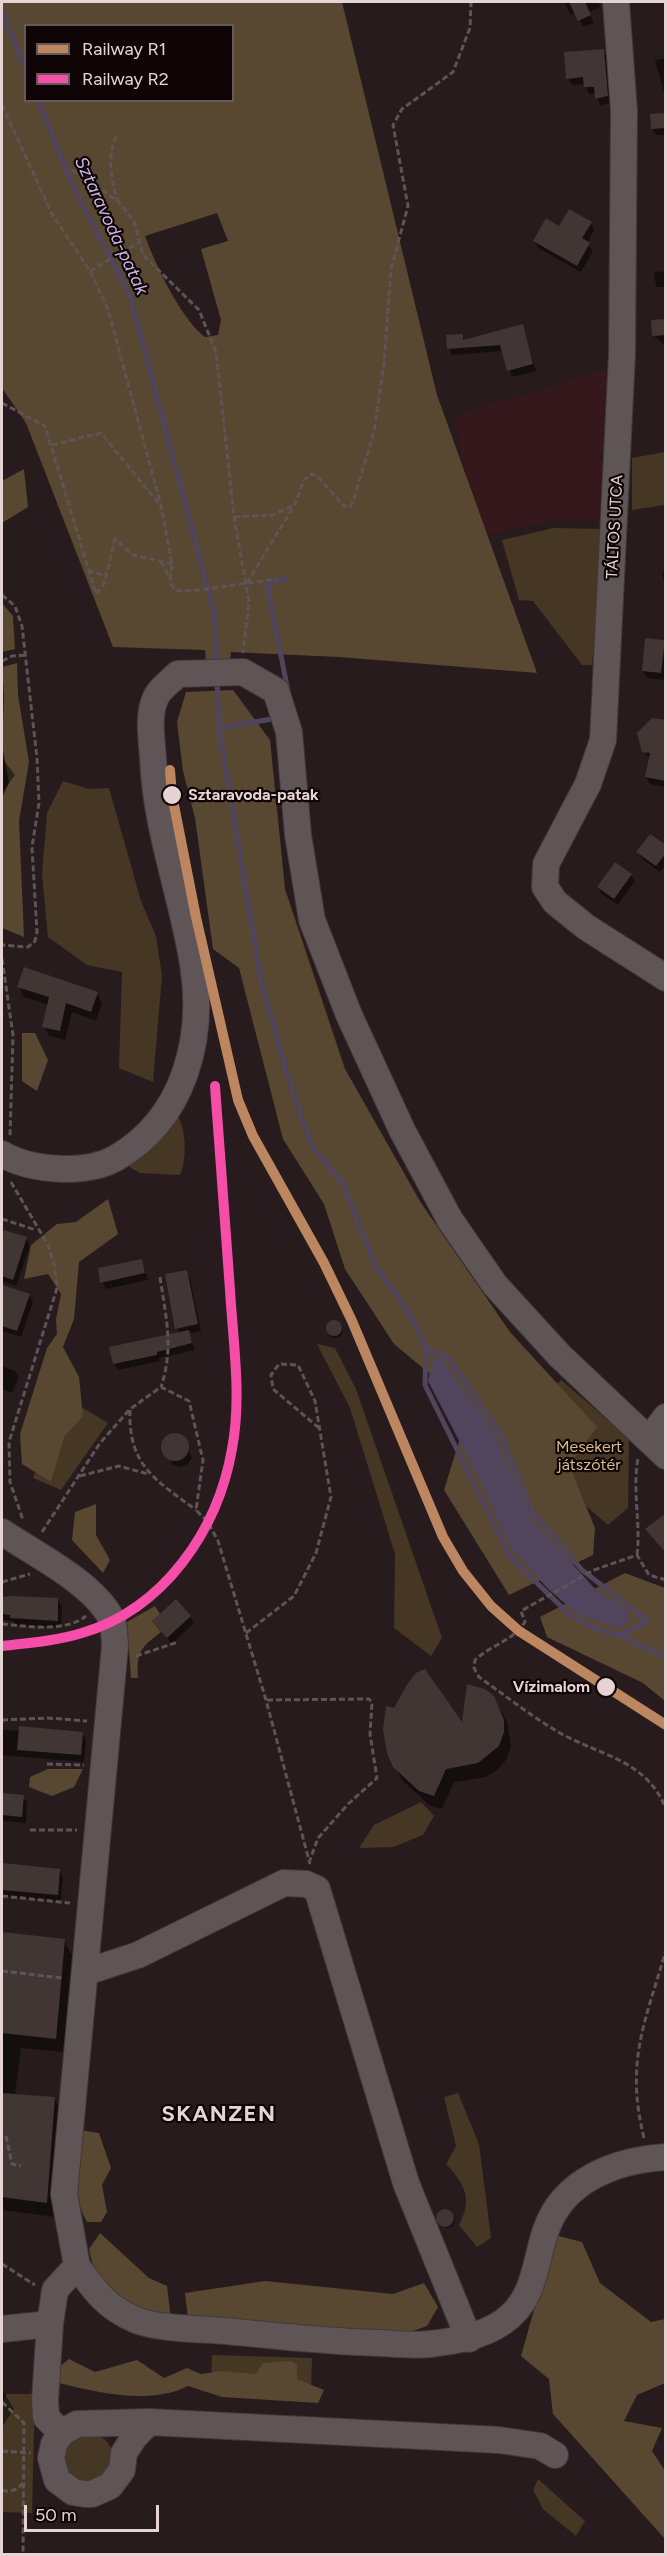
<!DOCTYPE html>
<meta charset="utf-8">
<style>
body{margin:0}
#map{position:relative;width:667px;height:2556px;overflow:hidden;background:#281b1d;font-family:Figtree,sans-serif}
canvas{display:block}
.frame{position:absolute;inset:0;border:3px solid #e6d4d5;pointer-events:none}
.legend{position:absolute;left:24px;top:24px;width:210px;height:78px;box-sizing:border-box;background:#0f0506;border:2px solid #655859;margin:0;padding:8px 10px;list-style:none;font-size:18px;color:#e6d4d5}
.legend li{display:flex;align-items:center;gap:12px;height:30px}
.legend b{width:30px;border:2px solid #655859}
.scale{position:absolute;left:24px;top:2505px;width:135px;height:27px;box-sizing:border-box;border:3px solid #e6d4d5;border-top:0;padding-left:8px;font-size:18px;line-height:21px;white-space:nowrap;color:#e6d4d5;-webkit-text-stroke:4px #0f0506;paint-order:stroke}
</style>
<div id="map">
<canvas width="667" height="2556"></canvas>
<div class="frame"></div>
<ul class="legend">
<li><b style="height:8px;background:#bb8660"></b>Railway R1</li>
<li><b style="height:8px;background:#f54da8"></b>Railway R2</li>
</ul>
<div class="scale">50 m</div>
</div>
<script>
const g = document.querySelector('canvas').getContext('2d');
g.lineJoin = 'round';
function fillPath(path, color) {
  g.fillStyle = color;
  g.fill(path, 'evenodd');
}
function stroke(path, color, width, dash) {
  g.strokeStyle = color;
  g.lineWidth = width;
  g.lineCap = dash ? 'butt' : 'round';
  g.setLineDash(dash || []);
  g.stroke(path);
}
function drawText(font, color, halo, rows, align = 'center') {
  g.font = font + ' Figtree,sans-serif';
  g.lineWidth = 4.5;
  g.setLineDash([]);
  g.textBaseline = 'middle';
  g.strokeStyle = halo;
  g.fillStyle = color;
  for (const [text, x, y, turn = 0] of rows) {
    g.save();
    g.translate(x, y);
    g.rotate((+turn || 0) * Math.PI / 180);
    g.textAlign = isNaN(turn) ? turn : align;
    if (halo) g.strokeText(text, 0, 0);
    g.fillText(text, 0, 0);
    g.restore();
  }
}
const built = new Path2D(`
 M612,368L609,445L599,455L608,471L605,518L561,519L479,536L454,416Z`);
const green = new Path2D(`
 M665,452V505L632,510V458Z
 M554,528L605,529L592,665H582L533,601L519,600L502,540Z
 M63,781L89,789L109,788L141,901L156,936L162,976L153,1082L119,1068L122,972L87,965L48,937L42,874L47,813Z
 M176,1114C187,1127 187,1161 180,1175L140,1173L126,1165L155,1145Z
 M317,1344L335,1348L356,1389L442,1638L431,1656L394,1628L395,1554L350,1408Z
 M561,1380L629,1438L628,1508L608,1525L561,1485L519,1422Z
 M83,1408L108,1423L61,1490L33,1478L52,1428Z
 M421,1802L434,1816L423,1835L393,1847L359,1848L374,1825Z
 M458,2093L479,2144L491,2238L477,2247L459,2225C473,2198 465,2185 446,2164L456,2146L444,2097Z
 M212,2355L312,2358L311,2389L211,2385Z
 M7,2394H35L32,2513L2,2512V2402Z
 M63 2458a25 25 0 1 1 50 0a25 25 0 1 1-50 0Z
 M538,2479L585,2521L576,2536L543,2509L533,2490Z`);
const forest = new Path2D(`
 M2,2H342L437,395L537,673L339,657L231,652L230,661L206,662L205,650L113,647L26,423L2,388ZM26,26H232V100H26ZM217,213L228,241L201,249L221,320L218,335L205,337C181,319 155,264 145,236Z
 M24,469L28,507L2,523V481Z
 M2,603L13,616L15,649L2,652Z
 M17,663L18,695L29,762L19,821L24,937L2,928V798L9,783L2,744L4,696L2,667Z
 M233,690L270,740L285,889L345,1069L421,1203L510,1332L597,1427L569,1465L595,1528L593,1555L509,1595L444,1490L464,1425L441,1383L394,1344L345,1269L324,1204L283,1139L239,968L213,949L195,818L183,771L177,722L186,692Z
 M22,1033H35L48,1060L37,1091L22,1081Z
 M108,1199L118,1234L79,1262L74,1319L63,1347L79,1377L83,1416L64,1437L51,1482L22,1464L20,1434L47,1348L57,1334L56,1319L61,1294L48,1274L24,1279L31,1245L57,1224L76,1222Z
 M96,1504V1535L110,1560L103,1573L72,1540L75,1512Z
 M625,1573L665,1588V1701L643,1683L547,1637L540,1617Z
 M155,1606L160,1614L152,1621L161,1632C141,1647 136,1653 138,1678H131L127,1622Z
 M48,1769H83L74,1787L52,1796L29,1787L30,1777Z
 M80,2130L99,2133L111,2168L102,2185L107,2212L101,2222H87C70,2191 77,2163 80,2130Z
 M100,2233L149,2278L167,2286L171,2319L133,2308L95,2275L89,2249Z
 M555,2235L582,2242L600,2283L651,2322L665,2319V2383L637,2395L624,2421L662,2428L652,2451L665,2471V2539L553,2414L549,2379L521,2356Z
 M265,2281L393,2294L424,2283L438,2307L427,2326L404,2334L188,2318L185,2293Z
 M69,2359L95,2372L137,2360L164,2378L187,2368L201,2374L221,2371L256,2374L263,2363L291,2361L297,2365V2379L324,2390L318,2403L222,2397L188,2386C150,2405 99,2393 59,2383L58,2368Z`);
const water = new Path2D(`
 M433,1357L443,1359L494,1434L534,1522L598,1592L625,1608L630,1616L626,1624L619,1629L577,1614L547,1588L510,1547L480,1481L428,1381Z`);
const shadow = new Path2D(`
 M564,2H598L601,7L589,12L594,23L583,27L576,13L571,15Z
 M604,51L608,58L611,103L600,105L596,93L589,94L585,84L572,85L568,78Z
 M666,58V93H664L655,60Z
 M666,115V135H656L652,128Z
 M591,223L594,230L587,243L593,251L581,272L538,248L534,241L560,228Z
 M666,271V287H656L654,272Z
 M666,320V347L654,336Z
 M522,326L536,371L512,377L503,351L452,355L449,348L462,335L465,341Z
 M666,571V593L662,572Z
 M664,642L665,680L647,678L643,671Z
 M666,722V787L650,784L646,777L650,759L644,751Z
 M2,758L15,775L2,792Z
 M666,847V865L660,872L642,859L638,852Z
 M631,875L635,881L618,905L602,894L598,888Z
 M19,987L97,993L102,1003L96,1021L72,1012L65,1040L49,1036L44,1026L49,1005L24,997Z
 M5,1232L26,1239L30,1246L16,1286L2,1281V1242Z
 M142,1261L148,1280L106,1289L102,1282Z
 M186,1272L190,1279L201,1331L189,1333L195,1350L159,1358L160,1361L118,1370L114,1364L180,1333L177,1328Z
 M5,1287L29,1295L33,1302L21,1337L2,1331V1297Z
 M327 1330a8 8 0 1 1 16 0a8 8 0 1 1-16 0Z
 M2,1366L15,1371L19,1377L12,1393L2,1389Z
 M176,1435L183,1439L192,1458L188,1464L180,1467L173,1465L164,1451L166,1440Z
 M666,1515V1554L647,1529Z
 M2,1598L58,1600L62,1606L61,1627L15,1625L13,1621L2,1620Z
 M190,1617L194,1623L172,1644L154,1622Z
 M498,1706L507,1721L511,1746L506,1760L496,1771L486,1777L454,1782L442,1809L429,1805L403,1781L395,1767Z
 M2,1730L82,1733L86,1740L84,1762L2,1755Z
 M2,1795L23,1797L27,1803L26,1823L2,1821Z
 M2,1865L59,1870L63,1877L61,1901L2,1896Z
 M2,1934L64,1941L72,1955L63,2052L21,2048L15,2095L54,2098L62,2112L54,2217L2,2210Z
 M439 2220a8 8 0 1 1 16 0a8 8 0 1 1-16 0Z
 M2,2390L14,2409L2,2427Z`);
const stream = new Path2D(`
 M2,11L26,70
 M38,100L73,186L130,296L215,616L217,667
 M286,578L267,585L288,691
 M217,679L219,728L261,980L287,1074L312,1147L343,1184L376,1267L407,1310L426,1348L450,1359L501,1436L532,1511L582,1570L648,1621L620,1635L666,1658
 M219,728L272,719
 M426,1348L425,1385L510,1557L572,1617L597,1629L620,1635`);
const building = new Path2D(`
 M569,2H585L591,15L578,21Z
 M604,49L608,96L595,99L594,87H584L583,77L566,79L564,52Z
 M666,113V128L651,129L650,114Z
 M569,209L592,222L582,238L590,243L577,266L533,241L546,218L559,226Z
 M666,319V335L652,336L651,320Z
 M523,324L533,364L507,371L500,345L447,349L446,335L463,334V340Z
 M645,638L665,640L661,673L642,671Z
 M652,718L666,720V781L645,777L650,753L642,752L637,733Z
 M650,834L666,845V853L656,866L636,852Z
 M615,862L632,874L614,899L597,887Z
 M24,967L98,992L91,1012L66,1003L60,1031L42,1027L49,997L17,987Z
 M4,1230L27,1237L13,1280L2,1276V1238Z
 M142,1259L145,1273L100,1283L98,1268Z
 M187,1270L198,1324L175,1329L165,1274Z
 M2,1285L30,1294L17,1331L2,1326Z
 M326 1328a8 8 0 1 1 16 0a8 8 0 1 1-16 0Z
 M189,1330L192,1343L157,1352V1355L113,1364L109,1347Z
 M161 1447a14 14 0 1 1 28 0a14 14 0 1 1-28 0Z
 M666,1513V1553L645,1529Z
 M11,1596L58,1598V1621L10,1618V1615L2,1614V1597Z
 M176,1599L191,1616L167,1638L152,1621Z
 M425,1669L462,1722L467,1684L485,1689L494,1696L504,1720V1732L499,1746L478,1763L446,1769L434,1796L419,1791L393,1767L387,1753L383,1729L386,1706L394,1708L408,1683L416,1673Z
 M19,1726L83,1732L81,1755L17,1750Z
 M2,1793L24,1795L22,1817L2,1815Z
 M2,1863L60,1869L58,1895L2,1890Z
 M2,1932L65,1939L56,2039L2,2033Z
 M2,2093L55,2097L47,2203L2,2197Z
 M436 2218a9 9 0 1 1 18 0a9 9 0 1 1-18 0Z`);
const path = new Path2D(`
 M2,105L52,214L90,271L108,309L161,506L172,564L170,582L173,587L179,591L200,590L276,579
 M116,136C107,158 111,177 117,200
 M72,170L118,201L134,221L143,255L199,310L216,352L234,517L249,602L243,653
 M90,271L138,243
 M2,403L45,426L96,594L104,584L115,539L133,555L172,564
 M52,445L101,433L159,504
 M234,517L273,515L294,505
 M161,562L170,578
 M88,570L106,576
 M247,583L295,504L304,480L311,474L317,476L344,506L350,507L353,502L374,432L384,363L391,269L408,206L393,125L402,109L453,72L470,28L471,2
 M2,595L15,606L22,626L37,758L39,803L32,847L37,932L35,941L28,947L2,945
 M2,661L12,656L27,655
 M2,959L13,1035L10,1136
 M11,1182L48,1245L55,1267L57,1288L9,1442L10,1482L23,1520
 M2,1219L36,1230
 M160,1277C166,1317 174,1348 161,1387
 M130,1410C128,1466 156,1480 196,1510
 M80,1476L119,1466L148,1474
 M42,1532L100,1443L130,1409L161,1387L189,1401L203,1460L196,1510L208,1522L218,1541L266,1700L310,1864
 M637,1555C641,1521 632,1494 638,1458
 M666,1580L649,1575L637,1555L594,1570L521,1611L525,1622C510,1643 492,1644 475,1660L474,1668L479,1677C506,1696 532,1717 560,1733C601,1756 647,1760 666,1809
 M2,1582L30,1574
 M2,1624C26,1626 65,1633 86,1616
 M246,1633L294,1596L316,1553L331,1497L315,1401L298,1365L279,1364L271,1375L273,1389L319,1428
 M136,1656L178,1642
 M267,1700L369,1699L372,1702L370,1734L377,1778L348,1804L318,1838L310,1860
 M2,1720L48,1718L87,1721
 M47,1764L84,1765
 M30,1830H77
 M2,1896L70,1903
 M2,1971L62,1978
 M6,2136L12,2164L21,2166
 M644,2138C625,2061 645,2023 666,1950
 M666,2222V2236
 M2,2264L35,2285
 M2,2402L24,2423L23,2554
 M2,2451L31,2453
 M2,2490C10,2493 17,2490 23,2483`);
const minor = new Path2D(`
 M616,2L624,111L622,354L603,740L588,784L546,864L545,887L555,902L586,927L666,978
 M2,1154C31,1171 86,1175 116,1158C184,1119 205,1039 193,964C182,895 156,830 153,759C152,739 147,716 156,697C160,688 171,681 178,674L243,672L276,691L289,732L298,835L312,920L349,1015L402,1130L450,1220L495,1285L560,1356L666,1456
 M649,1439L666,1417
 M2,1532C35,1554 93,1583 111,1618C115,1626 114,1637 115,1646L64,2194L77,2266L55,2290L50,2324L45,2400L46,2417L61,2433
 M86,1972L138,1955L284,1883L306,1884L317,1889L406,2183L469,2339
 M77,2266C95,2291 107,2308 136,2320C158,2329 202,2329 226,2331C277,2336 329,2342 380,2343C396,2344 414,2346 430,2344C455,2341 481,2337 503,2322C536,2299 534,2264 546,2230C563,2180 616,2160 666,2157
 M2,2329L50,2324
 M149,2422L135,2436L124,2453L122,2470L110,2486L92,2494H85L73,2492L57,2480L51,2458L54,2444L61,2433L77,2424L149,2422L499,2440L540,2446L555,2455`);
const rail1 = new Path2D(`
 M170,770L172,795L196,917L238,1100L253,1136L324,1263L352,1321L443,1537L463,1571L491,1606L519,1631L666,1725`);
const rail2 = new Path2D(`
 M2,1646C29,1643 56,1641 82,1633C164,1609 218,1530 232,1449C242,1397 233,1342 230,1290C225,1222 220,1154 215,1086`);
const markers = [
 [172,795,10,"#e6d4d5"],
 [606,1687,10,"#e6d4d5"]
];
const streetNames = [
 ["TÁLTOS UTCA",615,527,-87]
];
const stopNames = [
 ["Sztaravoda-patak",188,795],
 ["Vízimalom",590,1687,"right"]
];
const parkNames = [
 ["Mesekert",589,1447],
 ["játszótér",589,1465]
];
const waterNames = [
 ["Sztaravoda-patak",111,226,65]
];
const districtNames = [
 ["SKANZEN",219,2115]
];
fillPath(built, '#35181c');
fillPath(green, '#453724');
fillPath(forest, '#584831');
fillPath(water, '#51455e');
fillPath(shadow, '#0007');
stroke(stream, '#51455e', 5);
fillPath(building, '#413634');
stroke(minor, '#433839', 28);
stroke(path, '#5e5455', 3, [6, 3]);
stroke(minor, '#5f5556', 26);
stroke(rail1, '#bb8660', 10);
stroke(rail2, '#f54da8', 10);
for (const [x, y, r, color] of markers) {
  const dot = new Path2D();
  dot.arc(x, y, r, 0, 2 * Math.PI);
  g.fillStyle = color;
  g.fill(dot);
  stroke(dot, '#0f0506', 2);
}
drawText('16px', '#e6d4d5', '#0f0506', streetNames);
drawText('bold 16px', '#e6d4d5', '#0f0506', stopNames, 'left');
drawText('16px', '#d9b986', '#0f0506', parkNames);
drawText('italic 18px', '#cbb4e8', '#0f0506', waterNames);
g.letterSpacing = '1.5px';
drawText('bold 22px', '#e6d4d5', '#0f0506', districtNames);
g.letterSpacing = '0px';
</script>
